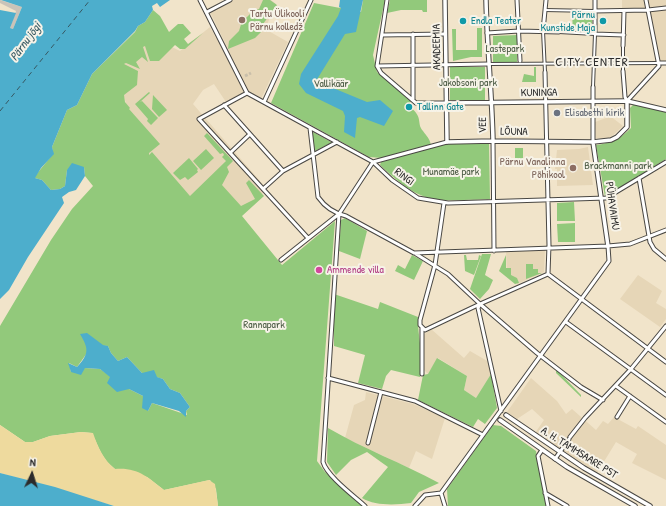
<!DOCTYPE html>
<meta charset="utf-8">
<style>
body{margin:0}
#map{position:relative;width:666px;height:506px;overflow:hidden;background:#f1e4ca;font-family:"Patrick Hand",sans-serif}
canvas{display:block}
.north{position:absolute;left:12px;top:454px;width:40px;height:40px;-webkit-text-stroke:3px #f7f3e8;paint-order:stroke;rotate:4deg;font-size:11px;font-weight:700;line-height:16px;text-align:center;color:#2b2b2b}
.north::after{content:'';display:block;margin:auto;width:14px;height:18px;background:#2b2b2b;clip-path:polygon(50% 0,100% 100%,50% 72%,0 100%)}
</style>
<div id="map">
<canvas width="666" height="506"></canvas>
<div class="north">N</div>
</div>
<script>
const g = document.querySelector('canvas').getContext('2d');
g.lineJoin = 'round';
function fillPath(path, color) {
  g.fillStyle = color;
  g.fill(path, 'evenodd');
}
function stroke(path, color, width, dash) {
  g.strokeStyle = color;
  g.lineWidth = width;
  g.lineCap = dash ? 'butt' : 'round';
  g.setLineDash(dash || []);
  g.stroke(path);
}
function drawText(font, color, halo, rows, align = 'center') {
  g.font = font + ' "Patrick Hand",sans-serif';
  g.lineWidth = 4;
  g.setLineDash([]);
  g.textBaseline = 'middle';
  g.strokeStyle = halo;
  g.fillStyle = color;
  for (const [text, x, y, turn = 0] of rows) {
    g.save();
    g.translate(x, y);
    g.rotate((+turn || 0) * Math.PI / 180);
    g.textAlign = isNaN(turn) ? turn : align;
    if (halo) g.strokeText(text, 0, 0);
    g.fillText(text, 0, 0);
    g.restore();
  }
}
const built = new Path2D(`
 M233,0H271L276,4L265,29L288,42L260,101L246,95L228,105L214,84L203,90L193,104L267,189L241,215L238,211L213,216L154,165L128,110L118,77L120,68L146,44H166L180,51L210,27L225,53L229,51L210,12Z
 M622,0H666V63H659L648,10L622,11Z
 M609,115L623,126L610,138H596L595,122L606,118Z
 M588,147L593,185L557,186V169H555L557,150L579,149Z
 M545,249L544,272L517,284L507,276L506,251Z
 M638,275L662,291L656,303L666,309V319L660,327L620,299Z
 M431,329L464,358L470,351L489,362L491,374L476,398L464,390L467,376L438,358L428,374L421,367V337Z
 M531,378L557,401L566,414L572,409L596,430L603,421L608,424L614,417L636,429L638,426L666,445V480L632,463L637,454L616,442L597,473L535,433L544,420L532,409L517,419L507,412Z
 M366,392L413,404L445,418L432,459L416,451L409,468L345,438L354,405L365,400Z`);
const industrial = new Path2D(`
 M0,0L22,7L13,29L10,28L16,11L0,3Z`);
const green = new Path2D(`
 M263,0H270L277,5L263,24L265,28L255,38L228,49L229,41L239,31L242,21L246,23L247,20L245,19L253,11L259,9Z
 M363,0H385L373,55L377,72L411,98L410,107C424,118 416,123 423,131C427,137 429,137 431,145L382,158L369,157L271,103L314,3L361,12Z
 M390,0H427V12H423L422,10H401L387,13Z
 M153,10L160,16L169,32L178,24H183L191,33L184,39L188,44L203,33L185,49H180L175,45L159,61H150L145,46L143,47L148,62L142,57L136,62L140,69L126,63L124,64L138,71L137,85L124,95L125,102L130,108L129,109L160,144L149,153V155L152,152L190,196L226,161L222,157L224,155L223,153L220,154L204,136L207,133L233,161L227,167L229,172L222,185L241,206L255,199L246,183L249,180L264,196L242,216L282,265L335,221L317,461L325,472L364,506H218L216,489L210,480L164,490L147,477L115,469L107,462L101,453L92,433L81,432L50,436L33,442H25L0,425V326L51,240L72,209L93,186L85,176L84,167L67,170L65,186L60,189L51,190L42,180L35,178V176L53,154L52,147L67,110L77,105L92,74L135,32L138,26L145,22ZM87,345L108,346L111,353L118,361L127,357L142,373L163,379L170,389L180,393L190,407L186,411L187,415L152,403L148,411L143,396L129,389L100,369L85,368L71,372L69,363L77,367L87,353Z
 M572,13H592V32L573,31Z
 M477,28H482V57H471L453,61L452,29H456V50H477Z
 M517,35V62H493V36Z
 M450,67H485V100H450Z
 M534,67H536V82H522L524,74L534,76Z
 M149,92L150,93L140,102L142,101L158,118L151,125L147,121L148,119L135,104Z
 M153,95L167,110L159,117L152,109Z
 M634,104L666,112V159L605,197L596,145C611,143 620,139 631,128L630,108Z
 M311,131L331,142V143L315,151Z
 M489,143L490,199C433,201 423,206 380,165L381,162L446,144Z
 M515,148H523V163H515Z
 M206,149L214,158L201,170L193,161Z
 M189,158L198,169L197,170L198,172L188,180L185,177L180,180L173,173Z
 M574,202L575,221H557V203Z
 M345,218L367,231L360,259L339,251L341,220Z
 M575,223V242H558L557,224Z
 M482,254H491L485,275L493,280L489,289L480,299L470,289Z
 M412,255L423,261L414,280L395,271L398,265L405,269Z
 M464,255H466L467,260H478L479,255L481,256L474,275L465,271Z
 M506,255V268H511V275L517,278L519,283L515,284L499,271Z
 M526,264H533V269H538V273H542L526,279Z
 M334,294L378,309L380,302L418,317C417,336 425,357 420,377L391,370L386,376L382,389L358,383L365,355L334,346Z
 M437,358L467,376L464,390L476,398L491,374L497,408L485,424L478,419L473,427L418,400L423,375L428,374Z
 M556,369L581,395V397L556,373Z
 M493,425L501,426L536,451L546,506H448L447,489Z
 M328,428C364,449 402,463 439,483L419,492L411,503C395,505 375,506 362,498L388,467L367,452L351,460L336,475L327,462Z`);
const sand = new Path2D(`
 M0,425L25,442H33L50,436L81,432L93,433C98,447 103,459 115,469C137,467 148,477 164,490L209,480L215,484L218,506H114L0,473Z`);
const water = new Path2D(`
 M1,0H170L160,7L157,3L152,6L153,10L145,22L138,26L135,31L92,74L77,105L67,110L52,147L54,154L41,168L35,178L42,180L51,190L60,189L65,186L67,170L72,163L84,167L85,176L76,190L69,192L62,197L64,203L28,257L9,290L0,299V10L16,13L10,28L13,29L22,7Z
 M340,0H363L356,32L345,34L316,81L367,102L380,100L393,111L384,126L360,117L357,118L355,138L344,132L345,116L343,111L306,93L299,84L301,74L338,16L341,8L339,7Z
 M87,333L103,345L108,346L111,353L118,361L127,357L142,373L154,370L157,377L163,379L170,389L180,393L190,407L186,411V417L179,411L152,403L148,411L142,408L143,396L129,389L117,392L107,383L110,377L100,369L85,368L81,375L71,372L68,363L77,367C89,354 89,349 80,334Z
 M0,473L55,487L114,506H0Z`);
const ferry = new Path2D(`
 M0,111L90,0`);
const minorTunnel = new Path2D(`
 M245,76L251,73`);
const pedestrian = new Path2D(`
 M545,10L594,11
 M543,31L545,72
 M559,32L595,34L593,87
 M489,64L659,63
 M623,71V46`);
const minor = new Path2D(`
 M200,0L247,93L373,162L392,180L418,198L448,203L606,198L666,162
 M387,0L377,66L381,73L416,103H446
 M517,0L520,61
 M595,0V34L624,35
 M594,11L648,10L666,8
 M207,12L230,0
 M543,31L546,0
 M487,33L519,31L559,32
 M413,34V99
 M382,35L445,34
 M623,46L624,11
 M659,63H666
 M377,66L488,64
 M623,71L625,97L627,101L659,66L646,0
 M545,72L549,245L548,274
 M593,87V142
 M247,93L199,119L308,238
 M264,102L311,0
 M224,105L283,171
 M310,128L318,197C325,207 333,213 346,216L414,253L608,246L630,244L666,230
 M493,141L494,251
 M230,153L249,135
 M639,178L650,242L654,249L666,259
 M263,189L283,171L337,142
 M444,203L435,265L420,320V325L425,330L480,304L548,274
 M416,254L448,274L480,304L537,353L581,387L603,400
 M281,260L339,214
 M548,274L666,362
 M480,304L478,308L501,411
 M566,322L666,395
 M422,328V374
 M328,378L415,401L483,435
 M616,386L666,422
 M617,417L630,396
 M570,437L585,418L631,369L666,326
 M368,443L381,392
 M542,450L538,456L548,506
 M555,459L569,439
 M441,493L609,261L608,246
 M441,493L445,506
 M545,493L567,506
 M365,506C354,496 327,476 323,462L339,214L373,162L447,142
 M415,506L425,495L441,493`);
const tertiary = new Path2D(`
 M445,0L447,142L493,141L593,142L611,140L617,137L627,127V101
 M486,0C487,47 492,94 493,141
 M446,103L627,101L666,110
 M593,142L608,246
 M506,415L584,468L650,506
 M500,420L567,467L635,506`);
const markers = [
 [242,20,4,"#8d6e63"],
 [463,21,4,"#0f9aa8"],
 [603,21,4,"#0f9aa8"],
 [409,107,4,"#0f9aa8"],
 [557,113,4,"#6b7280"],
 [573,168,4,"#8d6e63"],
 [319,270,4,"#d1479c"]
];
const educationNames = [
 ["Tartu Ülikooli",250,14],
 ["Pärnu kolledž",250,27],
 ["Pärnu Vanalinna",565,162,"right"],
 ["Põhikool",565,175,"right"]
];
const cultureNames = [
 ["Pärnu",595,15,"right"],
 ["Kunstide Maja",595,28,"right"],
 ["Endla Teater",471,21],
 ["Tallinn Gate",417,107]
];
const streetNames = [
 ["AKADEEMIA",437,47,-91],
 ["KUNINGA",539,93,-1],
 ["VEE",483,125,-91],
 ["LÕUNA",514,132,1],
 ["RINGI",404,177,37],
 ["PÜHAVAIMU",612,206,82],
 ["A. H. TAMMSAARE PST",579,453,32]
];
const parkNames = [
 ["Lastepark",505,49],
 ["Jakobsoni park",468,83],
 ["Vallikäär",331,84],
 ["Brackmanni park",618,166],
 ["Munamäe park",451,172],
 ["Rannapark",264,325]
];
const worshipNames = [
 ["Elisabethi kirik",565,113]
];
const hotelNames = [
 ["Ammende villa",327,270]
];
const waterNames = [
 ["Pärnu jõgi",26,42,-54]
];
const quarterNames = [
 ["CITY CENTER",592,63]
];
fillPath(built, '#e6d6b7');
fillPath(industrial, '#cac3b8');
fillPath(green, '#92c97b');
fillPath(sand, '#eeda9e');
fillPath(water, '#4daecc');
stroke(ferry, '#375963', 1, [5, 4]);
stroke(minorTunnel, '#c9bfaa', 3, [3, 1.5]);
stroke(pedestrian, '#494743', 4);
stroke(minor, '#494743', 5);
stroke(tertiary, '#494743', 5.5);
stroke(pedestrian, '#fff', 2);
stroke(minor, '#fff', 3);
stroke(tertiary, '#fff', 3.5);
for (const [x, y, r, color] of markers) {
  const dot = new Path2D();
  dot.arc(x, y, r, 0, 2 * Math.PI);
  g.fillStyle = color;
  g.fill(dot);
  stroke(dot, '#f7f3e8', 1.5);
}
drawText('11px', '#785e54', '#f7f3e8', educationNames, 'left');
drawText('11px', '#0d838f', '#f7f3e8', cultureNames, 'left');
drawText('11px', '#2b2b2b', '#f7f3e8', streetNames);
drawText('11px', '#4a5a43', '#f7f3e8', parkNames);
drawText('11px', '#5b616d', '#f7f3e8', worshipNames, 'left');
drawText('11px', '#b23c85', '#f7f3e8', hotelNames, 'left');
drawText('italic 12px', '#375963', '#f7f3e8', waterNames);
g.letterSpacing = '1px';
drawText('13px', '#2b2b2b', '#f7f3e8', quarterNames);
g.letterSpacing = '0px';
</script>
